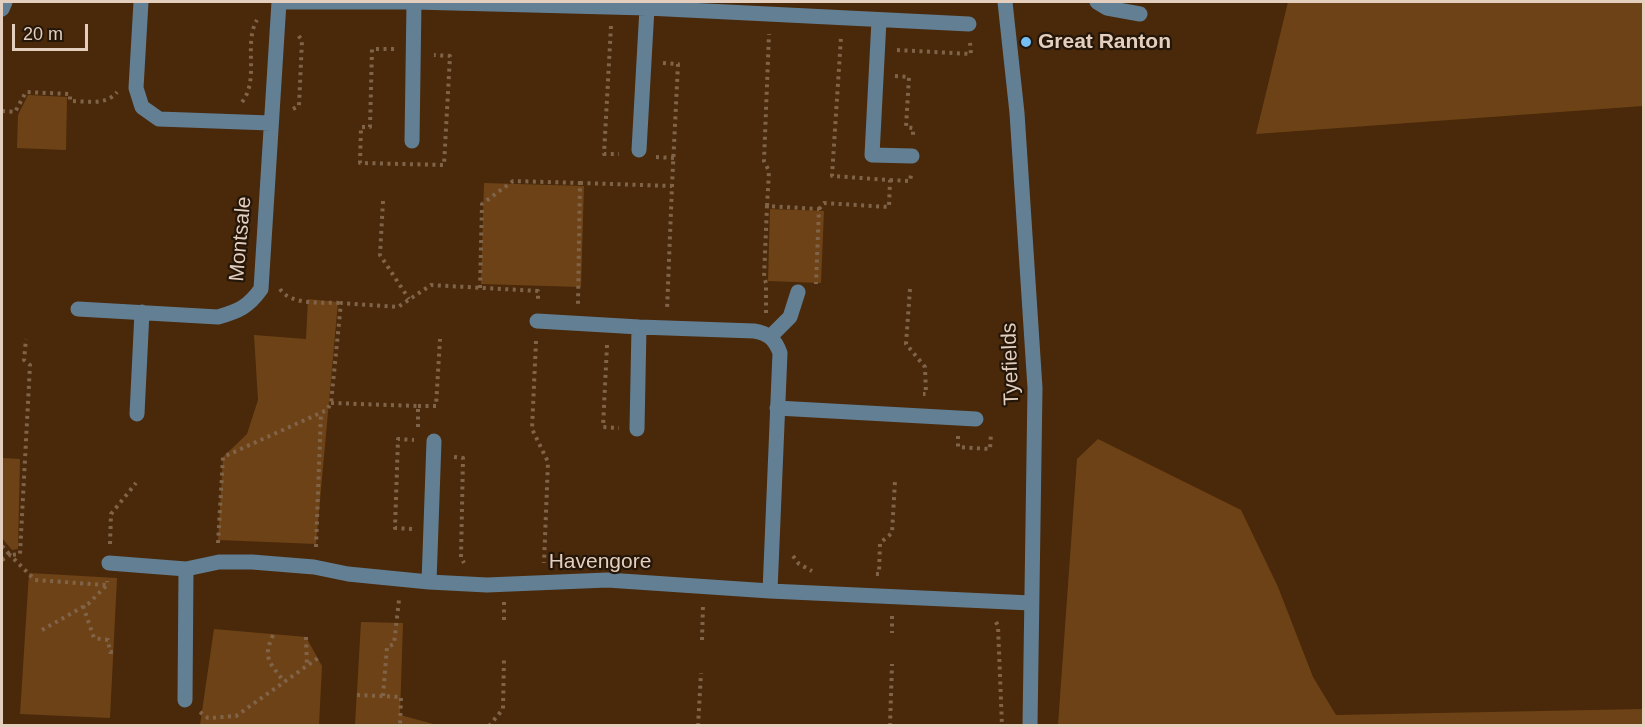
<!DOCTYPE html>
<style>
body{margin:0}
#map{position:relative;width:1645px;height:727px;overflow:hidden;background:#49290a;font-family:Helvetica,sans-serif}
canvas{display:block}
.frame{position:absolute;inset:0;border:3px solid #e4cfbe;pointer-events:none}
.scale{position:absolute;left:12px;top:24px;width:76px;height:27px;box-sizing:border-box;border:3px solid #e4cfbe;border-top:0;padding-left:8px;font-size:18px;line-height:21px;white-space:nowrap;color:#e4cfbe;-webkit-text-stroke:4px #25160a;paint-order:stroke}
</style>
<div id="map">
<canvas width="1645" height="727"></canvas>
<div class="frame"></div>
<div class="scale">20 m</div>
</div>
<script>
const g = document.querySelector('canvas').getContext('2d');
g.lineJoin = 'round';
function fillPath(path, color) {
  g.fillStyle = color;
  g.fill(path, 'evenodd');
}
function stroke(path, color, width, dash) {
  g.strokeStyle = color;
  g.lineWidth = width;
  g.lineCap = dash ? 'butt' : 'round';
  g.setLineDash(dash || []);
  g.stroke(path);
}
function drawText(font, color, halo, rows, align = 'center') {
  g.font = font + ' Helvetica,sans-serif';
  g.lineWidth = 4.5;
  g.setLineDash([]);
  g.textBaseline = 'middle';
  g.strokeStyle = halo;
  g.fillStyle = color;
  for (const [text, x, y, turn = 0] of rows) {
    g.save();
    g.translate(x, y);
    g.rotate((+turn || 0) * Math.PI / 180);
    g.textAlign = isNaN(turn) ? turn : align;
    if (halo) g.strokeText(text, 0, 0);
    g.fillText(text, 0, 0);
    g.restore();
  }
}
const green = new Path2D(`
 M1288,2H1643V106L1256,134Z
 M28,95L67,97L66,150L17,148L18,115Z
 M484,183L584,186L581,287L481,284Z
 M770,209L824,211L821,283L768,281Z
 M308,299L338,302L316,544L218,540L223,457L247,434L258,400L254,335L306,339Z
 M1098,439L1241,510L1278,587L1313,677L1336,715L1643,709V725H1058L1077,459Z
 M2,458L20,459L18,549L12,550L2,538Z
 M29,573L117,578L110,718L20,714Z
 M361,622L403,623L400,715L437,725H355Z
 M214,629L306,637L322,666L319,725H200Z`);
const path = new Path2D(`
 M611,26L604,154H619
 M394,49H372L370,127H361L360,163L444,165L450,56L434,55
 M897,50L971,54L970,43
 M663,63L678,64L672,186
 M895,76L909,77L906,127L913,128V138
 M242,102C260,79 243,44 257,20
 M293,109L299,106L302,40L297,34
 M2,111L15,112L26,92L70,94V101C86,101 106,106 117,92
 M656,157L674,158
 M890,180L910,181L911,175
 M580,183L672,186L667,310
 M383,201L380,255L409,299
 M767,206L769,171L764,161L769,34
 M819,209L824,203L889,207L890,180L832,176L841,37
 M480,288L482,204L513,181L580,183L578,305
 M280,289C291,306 324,302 341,303
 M910,289L906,344L925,367L926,394H923
 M766,313V283L764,277L767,206L819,209L816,284
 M536,341L532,429L548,462L544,563
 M607,345L603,427L619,428
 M331,403L418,406V430
 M418,406H436L440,339
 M958,436V447L990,449L991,433
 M454,457L463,458L461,557L464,563
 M412,529L395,528L398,439L414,440
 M218,543L223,457L327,410L331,403L341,303L398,307L431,285L538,291V301
 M110,544L111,514L136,483
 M2,546L10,555L20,554L30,365L24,360L26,339
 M316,547L321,413
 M793,556L799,564L812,571
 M2,560L10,555L35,580L106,585
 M876,574H879L880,543L892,533L895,481
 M504,602V623
 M83,606L94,638L108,640L110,652H113
 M892,616V633
 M996,622L998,626L1002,726
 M42,630L88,604L107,585V581
 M273,635C262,659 270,662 284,682
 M306,637L307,666
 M702,640L703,605
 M357,695L401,697L400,726
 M383,696L387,647L394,644L399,600
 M200,712L208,718L236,716L318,658
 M489,726L503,709L504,658
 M698,726L701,673
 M890,726L892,664`);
const minor = new Path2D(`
 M141,2L136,88L142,107L159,119L270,123
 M279,2H414L647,8L969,24
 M1005,2L1017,113L1035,388L1030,726
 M1097,2L1107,8L1140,14
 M2,9L5,2
 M879,20L872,155L912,156
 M412,141L414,2
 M639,150L647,8
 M78,309L218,317C239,311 248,307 261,289L279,2
 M537,321L639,327L754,331C768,333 775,339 780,353L770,591
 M770,337L790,317L798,292
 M777,408L976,419
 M137,414L142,312
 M637,429L639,327
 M109,563L186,569L219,562H252L314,567L348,574L429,582L487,585L607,580L770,591L1031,603
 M429,582L434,441
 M185,700L186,569`);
const markers = [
 [1026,42,6,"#74c0f6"]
];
const poiNames = [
 ["Great Ranton",1038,42]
];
const streetNames = [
 ["Montsale",241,239,-85],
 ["Tyefields",1011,364,-92],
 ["Havengore",600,562]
];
fillPath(green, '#6e4217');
stroke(path, '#80644a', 4, [3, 4.5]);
stroke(minor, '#637f94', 15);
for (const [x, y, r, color] of markers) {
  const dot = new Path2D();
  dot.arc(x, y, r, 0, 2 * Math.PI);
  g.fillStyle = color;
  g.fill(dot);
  stroke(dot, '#25160a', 2);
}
drawText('bold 21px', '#e4cfbe', '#25160a', poiNames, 'left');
drawText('21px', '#e4cfbe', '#25160a', streetNames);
</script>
